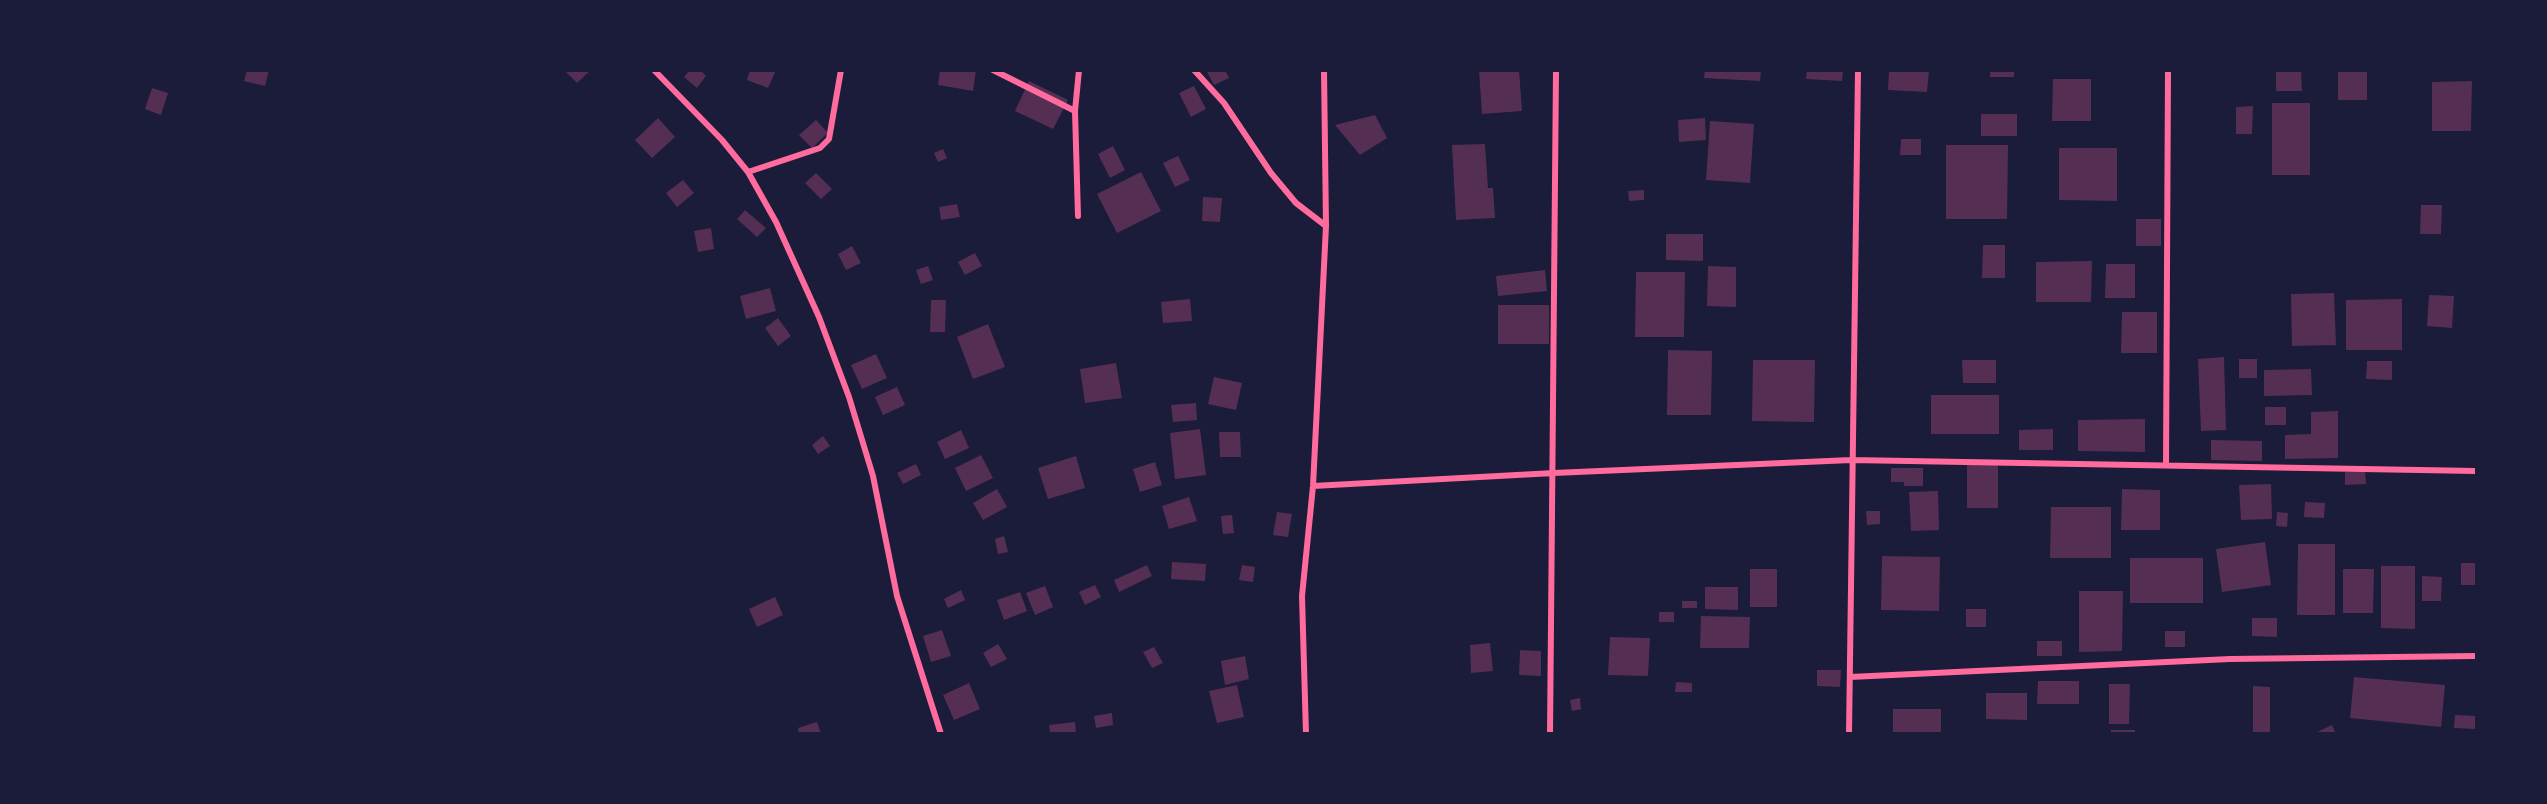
<!DOCTYPE html>
<style>
body{margin:0}
#map{position:relative;width:2547px;height:804px;overflow:hidden;background:#1b1b3a;font-family:Quicksand,sans-serif}
canvas{display:block}
.frame{position:absolute;inset:0;border:72px solid #1b1b3a;pointer-events:none}
</style>
<div id="map">
<canvas width="2547" height="804"></canvas>
<div class="frame"></div>
</div>
<script>
const g = document.querySelector('canvas').getContext('2d');
g.lineJoin = 'round';
function fillPath(path, color) {
  g.fillStyle = color;
  g.fill(path, 'evenodd');
}
function stroke(path, color, width, dash) {
  g.strokeStyle = color;
  g.lineWidth = width;
  g.lineCap = dash ? 'butt' : 'round';
  g.setLineDash(dash || []);
  g.stroke(path);
}
const building = new Path2D(`
 M247,70H269L265,86L244,81Z
 M564,70H591L577,83Z
 M690,70H700L706,76L697,88L684,77Z
 M750,70H776L768,88L747,80Z
 M940,70H976L973,91L938,85Z
 M1206,70H1225L1229,78L1214,85Z
 M1479,70H1519L1522,111L1482,114Z
 M1705,70H1761L1760,81L1704,78Z
 M1807,70H1843L1842,81L1806,79Z
 M1889,70H1929L1927,92L1888,90Z
 M1990,70H2014V77H1990Z
 M2276,70H2301L2302,91H2276Z
 M2338,70H2367V100H2338Z
 M2053,79H2091V121H2052Z
 M1029,81L1068,100L1053,129L1015,111Z
 M2472,81L2471,131H2432V82Z
 M1194,86L1206,109L1191,117L1179,93Z
 M152,88L168,93L161,115L145,109Z
 M2272,103H2310V175H2272Z
 M2253,106L2252,134H2236V107Z
 M1981,114H2017V136H1981Z
 M1375,115L1387,138L1360,155L1335,125Z
 M658,118L675,137L652,158L635,140Z
 M1705,118L1706,140L1679,142L1678,120Z
 M816,120L828,133L812,148L799,135Z
 M1710,121L1754,124L1750,183L1706,180Z
 M1901,139H1921V155H1900Z
 M1485,144L1488,188H1493L1495,218L1456,220L1452,145Z
 M1946,145H2008L2007,219H1946Z
 M1113,146L1125,170L1110,178L1098,154Z
 M2059,148H2117V201L2059,200Z
 M943,149L947,158L938,162L934,153Z
 M1178,156L1190,180L1175,187L1163,163Z
 M1141,172L1161,211L1117,233L1097,194Z
 M816,173L832,189L821,199L805,183Z
 M683,180L694,193L677,207L666,193Z
 M1644,190V200L1629,201L1628,191Z
 M1203,197L1222,198L1220,222L1202,221Z
 M957,204L960,217L941,220L939,207Z
 M2421,205H2442L2441,234H2420Z
 M745,210L766,228L757,237L737,219Z
 M2136,219H2161V246H2136Z
 M711,228L714,249L698,252L694,231Z
 M1666,234H1703V261L1666,260Z
 M1983,245H2005V278H1982Z
 M852,246L861,263L846,270L838,254Z
 M975,253L982,266L965,275L958,262Z
 M2092,261L2091,302H2036V262Z
 M2106,264H2135V298H2105Z
 M928,266L933,280L921,284L916,270Z
 M1708,266L1736,267V307L1707,306Z
 M1545,270L1547,291L1498,296L1496,276Z
 M1636,272H1685L1684,337H1635Z
 M770,288L776,311L746,319L740,296Z
 M2334,293L2336,345L2292,346L2291,294Z
 M2429,295L2454,296L2452,328L2427,326Z
 M1190,299L1192,321L1163,323L1161,302Z
 M2402,299V350H2346V300Z
 M931,300H946L945,332H930Z
 M1498,305H1549V344H1498Z
 M2122,312H2157V353H2121Z
 M778,318L791,336L778,346L765,328Z
 M988,324L1005,367L973,379L957,337Z
 M1668,350L1712,351L1711,415H1667Z
 M876,354L887,378L862,389L851,365Z
 M2224,357L2226,430L2201,431L2198,359Z
 M2239,359H2257V378H2239Z
 M1753,360H1815L1814,422L1752,421Z
 M1962,360H1996V383H1963Z
 M2367,361H2392V380L2366,379Z
 M1116,363L1122,398L1085,403L1080,369Z
 M2311,369L2312,395L2264,396V370Z
 M1214,377L1242,383L1236,410L1208,404Z
 M897,387L905,405L883,415L875,397Z
 M1931,395H1999V434H1931Z
 M1196,403L1197,420L1173,422L1171,405Z
 M2265,407H2286V425H2265Z
 M2338,411V458L2285,459V435L2311,434V412Z
 M2145,419V452L2078,451V420Z
 M1200,429L1206,475L1175,479L1170,433Z
 M2053,429V450H2019V430Z
 M961,430L969,448L945,459L937,442Z
 M1219,432H1240L1241,457H1220Z
 M823,436L830,446L818,454L812,445Z
 M2211,440L2262,441V461L2211,460Z
 M981,455L993,478L966,491L955,468Z
 M1076,456L1085,488L1048,499L1038,468Z
 M1967,460H1998V508H1967Z
 M1155,462L1162,485L1140,492L1133,469Z
 M916,464L921,475L903,484L897,473Z
 M1891,468H1923V486H1904V482H1891Z
 M2365,471L2366,484L2345,485V472Z
 M2271,484L2272,519L2241,520L2239,485Z
 M997,489L1007,507L983,520L973,503Z
 M2122,489L2160,490V530H2121Z
 M1938,491L1939,530L1911,531L1909,492Z
 M1189,497L1197,521L1169,529L1162,506Z
 M2305,502L2325,503L2324,518L2304,517Z
 M2051,507H2111V558H2050Z
 M1866,511H1880V524L1867,525Z
 M1277,512L1292,514L1288,537L1273,535Z
 M2277,512L2288,513L2287,527L2276,526Z
 M1232,515L1234,533L1223,534L1221,516Z
 M1004,536L1008,552L998,554L995,539Z
 M2265,542L2271,585L2222,592L2216,549Z
 M2298,544H2335V615H2297Z
 M1882,556L1940,557L1939,611L1881,610Z
 M2130,558H2203V603H2130Z
 M1172,562L1206,564L1205,581L1171,579Z
 M2461,563H2476V585H2461Z
 M1147,565L1152,576L1119,592L1114,580Z
 M1242,565L1255,567L1253,582L1239,580Z
 M2381,566H2415V629L2381,628Z
 M1750,569H1777V607H1750Z
 M2343,569H2374L2373,613H2343Z
 M2422,576L2442,577L2441,601H2422Z
 M1095,585L1101,597L1085,605L1079,592Z
 M1045,586L1053,607L1035,615L1026,593Z
 M1705,587H1738V610L1705,609Z
 M961,590L965,600L948,608L944,599Z
 M2079,591H2123L2122,651L2079,652Z
 M1020,592L1027,611L1004,620L997,600Z
 M775,597L783,615L757,627L749,609Z
 M1682,601H1697V608H1682Z
 M1966,609H1986V627H1966Z
 M1659,612H1674V622H1659Z
 M1701,616L1750,617L1749,648H1700Z
 M2252,618H2277V637L2252,636Z
 M942,630L951,656L931,662L923,636Z
 M2165,631H2185V647H2165Z
 M1610,637L1650,638L1648,676L1608,675Z
 M2037,641H2062V656H2037Z
 M1490,643L1493,671L1471,673L1470,645Z
 M998,644L1007,659L991,667L983,653Z
 M1154,647L1163,663L1152,668L1143,652Z
 M1520,650L1541,651V676L1519,675Z
 M1245,656L1249,679L1225,685L1221,661Z
 M1817,670H1841L1840,687L1817,686Z
 M2354,677L2445,685L2441,727L2350,718Z
 M2038,681H2079V704H2037Z
 M1676,682L1692,683V692H1675Z
 M969,683L980,709L954,720L943,695Z
 M2109,684H2130L2129,724H2109Z
 M1237,685L1244,717L1217,723L1209,691Z
 M2253,686L2270,687V734H2253Z
 M1986,693H2027V720L1986,719Z
 M1580,698L1581,709L1572,711L1570,700Z
 M1893,709H1941V734H1893Z
 M1112,713L1113,725L1096,728L1094,716Z
 M2455,715L2476,716L2475,729L2454,728Z
 M817,722L821,734H799L798,728Z
 M1075,722L1076,734H1050L1049,725Z
 M2332,725L2336,734H2313Z
 M2111,730H2135V734H2111Z`);
const minor = new Path2D(`
 M654,70L722,140L748,172L776,222L819,317L849,397L873,476L897,596L941,734
 M993,70L1075,111
 M1194,70L1224,103L1271,173L1296,203L1326,226
 M748,172L820,148L829,139L841,70
 M1078,216L1075,111L1079,70
 M2166,465L2168,70
 M1313,486L1554,473L1851,460L2476,471
 M1850,677L2230,659L2476,656
 M1306,734L1302,596L1313,486L1326,226L1324,70
 M1550,734L1556,70
 M1849,734L1858,70`);
fillPath(building, '#542f53');
stroke(minor, '#ff6b9d', 6);
</script>
